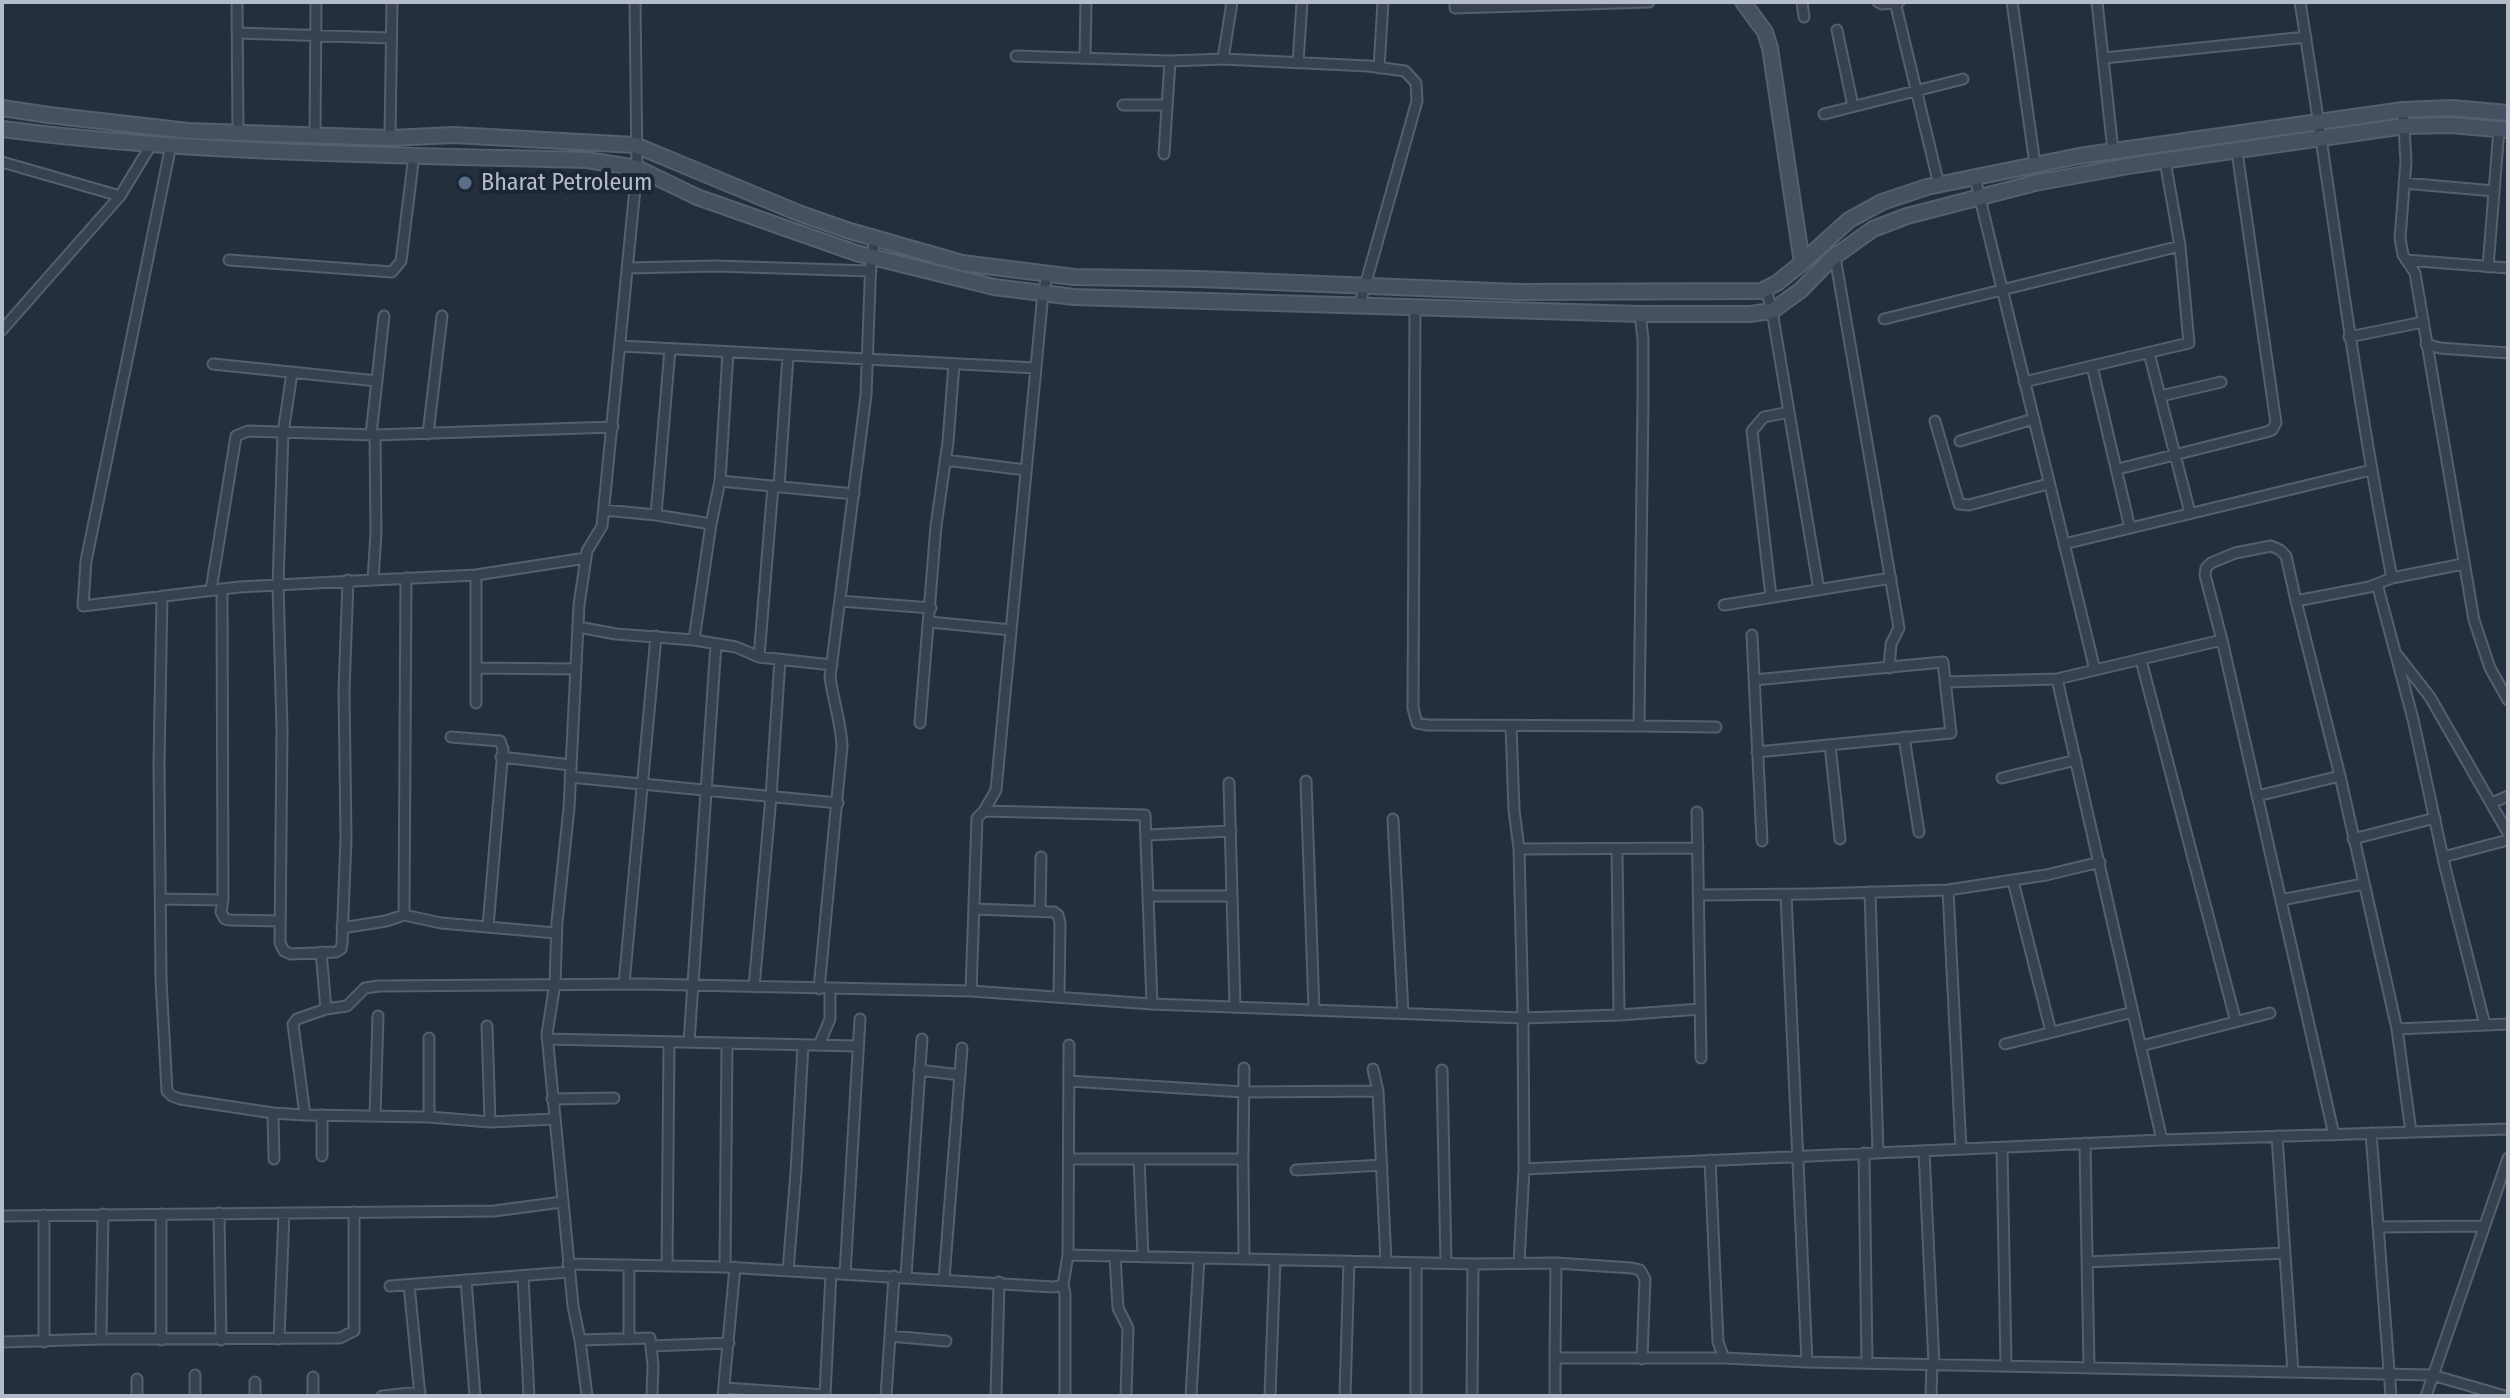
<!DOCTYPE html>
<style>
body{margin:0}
#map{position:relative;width:2510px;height:1398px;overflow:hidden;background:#242f3e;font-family:"Fira Sans Condensed",sans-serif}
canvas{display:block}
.frame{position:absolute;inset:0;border:4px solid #b4bcc9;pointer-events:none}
</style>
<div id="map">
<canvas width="2510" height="1398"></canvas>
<div class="frame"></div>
</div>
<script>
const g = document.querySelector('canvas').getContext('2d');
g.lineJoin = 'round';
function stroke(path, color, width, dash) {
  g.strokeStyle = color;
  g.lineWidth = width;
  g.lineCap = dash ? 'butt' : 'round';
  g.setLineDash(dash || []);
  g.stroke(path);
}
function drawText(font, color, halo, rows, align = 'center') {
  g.font = font + ' "Fira Sans Condensed",sans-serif';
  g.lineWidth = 8;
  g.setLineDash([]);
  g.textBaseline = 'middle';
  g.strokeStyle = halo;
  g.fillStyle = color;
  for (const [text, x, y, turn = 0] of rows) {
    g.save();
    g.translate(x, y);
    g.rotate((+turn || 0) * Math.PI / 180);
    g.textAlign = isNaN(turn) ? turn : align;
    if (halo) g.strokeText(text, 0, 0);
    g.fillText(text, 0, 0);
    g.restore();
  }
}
const street = new Path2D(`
 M237,2L238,132
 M1232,2L1223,59L1368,66L1405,71L1416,83L1417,101L1359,307
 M1455,2V8L1649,2
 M1802,2L1804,17
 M1878,2L1882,4L1899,2
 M1895,2L1939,185
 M2012,2L2035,164
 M2097,2L2113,151
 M2300,2C2331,194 2354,387 2392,578
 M1837,30L1853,106
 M238,33L391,38
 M1016,56L1170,61L1223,59
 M1085,58L1086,2
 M2104,58L2306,37
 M1298,63L1302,2
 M1379,68L1383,2
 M1123,105H1167
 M2403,110L2406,162L2400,238L2403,255L2415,273L2416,279L2474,620L2490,668L2508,700
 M1824,114L1963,79
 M315,135L316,2
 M390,138L392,2
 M171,145L86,561L83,606L239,587L373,580
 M1164,154L1170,61
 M2,162L120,196L2,330
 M1975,178L2095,670L2057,679L2162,1140
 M2404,183L2494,191
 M120,196L151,145
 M1835,257L1899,628L1891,644L1889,668
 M229,260L392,272L401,261L414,155
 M2406,260L2508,268
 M2488,267L2499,129
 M627,268L716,266L871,271
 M1766,289L1772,311L1819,590
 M1415,307L1413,708L1417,723L1427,725L1639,726
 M1640,314L1643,339V400L1639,726L1716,727
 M1884,319L2180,246
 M2349,337L2423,322
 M2426,344L2440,348L2508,353
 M621,346L1036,368
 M728,352L720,481L854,494
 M2149,353L2190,513
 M213,364L377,381
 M2092,366L2130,528
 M292,373L283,433L278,585L282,729L280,943L284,951L291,954L336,952L341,949L342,943L346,838L344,691L348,580
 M2024,382L2189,343L2180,246L2165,161
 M2161,396L2221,382
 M1935,421L1959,504L1969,505L2048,484
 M428,434L442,316
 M371,435L384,316
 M1960,441L2033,419
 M945,460L1026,470
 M2118,469L2266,432L2272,430L2276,423L2237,152
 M779,487L788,356
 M604,510L656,515L711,524L694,640
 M656,515L670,349
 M711,524L720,481
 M2064,544L2371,470
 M586,558L476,575L373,580L376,533L375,435L613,427
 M476,575V668L576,669
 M2377,584L2413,719L2445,867L2485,1025
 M222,589L223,900L221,912L225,919L231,920L280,921
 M211,590L236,436L248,431L375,435
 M162,596L159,763L161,980L167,1091L172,1096L180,1099L273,1113L305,1115L429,1117L490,1122L554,1119
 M1771,597L1752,431L1764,417L1789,412
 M840,601L931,608
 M2296,601L2340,776L2397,1029L2411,1132
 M1724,605L1891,578
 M930,622L1011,630
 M578,627L616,634L694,640L736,647L759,657L832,665
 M1752,635L1762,841
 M2222,640L2334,1135
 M2398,656L2430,697L2508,833
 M759,657L773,486
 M2141,660L2236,1022
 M2095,670L2222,640L2205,575L2206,568L2211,563L2235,553L2271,546L2280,550L2286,556L2296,601L2369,587L2392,578L2463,564
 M1754,680L1943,662L1951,733L1757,752
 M1945,682L2057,679
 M476,703V668
 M920,723L936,526L948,442L954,364
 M1511,726L1514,810L1519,849L1523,1018L1524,1169L1519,1263
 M451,737L500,741L503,749L488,927
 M1904,737L1919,832
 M1830,745L1840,839
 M501,757L571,765
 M570,777L838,803
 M2002,778L2076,760
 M1306,781L1314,1010
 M1229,783L1235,1007
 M2257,796L2340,776
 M2492,803L2508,796
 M984,811L1145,815L1152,1004
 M1697,812L1701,1058
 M1393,819L1403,1013
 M1147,835L1231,831
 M2353,839L2435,818
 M1519,849L1698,848
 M1617,849L1619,1015
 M2443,857L2508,840
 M2013,881L2051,1032
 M1948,890L1961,1149
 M1870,892L1878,1153
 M1700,895L1813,894L1948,890L2046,875L2100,862
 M1786,895L1807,1362
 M1149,896H1232
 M161,899L223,900
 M2281,900L2363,884
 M974,909L1054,912L1058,915L1060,923L1059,997
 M1040,911L1041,857
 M404,915L406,578
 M342,928L386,921L404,915L441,923L556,933
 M321,952L326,1009
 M624,984L656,636
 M754,987L771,797L780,659
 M819,989L842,746C841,722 833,700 830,677L866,395L871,257L876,239
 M971,991L977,818L984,811L996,790L1043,293L1048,274
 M487,1026L490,1122
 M2397,1029L2508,1024
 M429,1038V1117
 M547,1039L858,1046
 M689,1042L716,644
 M2005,1044L2133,1012
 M819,1045L830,1019V989
 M2141,1046L2270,1013
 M1373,1069L1378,1091L1386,1262
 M919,1070L960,1075
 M1442,1070L1446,1263
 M1069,1081L1244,1092L1378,1091
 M552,1099L614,1098
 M273,1113L274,1159
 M305,1115L293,1024L297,1019L326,1009L347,1006L365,988L379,986L642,984L971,991L1152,1004L1523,1018L1619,1015L1700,1009
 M375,1116L378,1016
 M2371,1133L2391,1396
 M2277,1136L2293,1372
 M2085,1143L2089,1368
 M2002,1147L2006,1366
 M1924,1151L1934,1364
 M1864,1153L1867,1363
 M322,1156V1115
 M1069,1159H1243L1244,1259
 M1139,1159L1143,1257
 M1243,1159L1244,1068
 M1710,1160L1718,1342L1724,1358L1807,1362L2432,1375L2505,1396
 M1524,1169L2162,1140L2508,1129
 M1296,1170L1382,1165
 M219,1213L221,1340
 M161,1214V1340
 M2,1216L494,1211L562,1202
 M2378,1227L2484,1226
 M1068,1255L1473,1264
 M1115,1256L1118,1308L1128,1328L1126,1396
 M2088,1262L2285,1253
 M1416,1263V1396
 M568,1264L725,1267L1053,1287L1063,1285L1068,1255L1069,1045
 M629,1265V1339
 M667,1266L669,1042
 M725,1267L727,1043
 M788,1271L796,1172L803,1045
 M845,1274L860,1019
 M523,1276L529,1396
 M906,1276L922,1039
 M944,1279L962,1048
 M466,1280L475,1396
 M409,1285L420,1396
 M1063,1285L1065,1294V1396
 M390,1286L569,1272
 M890,1336L946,1341
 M101,1339L103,1214
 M279,1339L284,1213
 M580,1340L650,1338L653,1365L652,1396
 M2,1342L101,1339L340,1338L354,1331V1212
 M44,1342V1215
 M651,1346L729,1343
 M1555,1358L1556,1263
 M137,1379V1396
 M725,1388L825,1395L831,1273
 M195,1396V1375
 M255,1396V1382
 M313,1396V1377
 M382,1396L420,1392
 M587,1396L580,1340L573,1306L547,1034L555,983L557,922L569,808L579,605L587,551L602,526L637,168L635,2
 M723,1396L735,1267
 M886,1396L894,1276
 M996,1396L999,1282
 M1191,1396L1199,1258
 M1270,1396L1275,1260
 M1345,1396L1349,1261
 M1472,1396L1473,1264L1556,1263L1632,1268L1640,1270L1645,1279L1642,1359
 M1555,1396V1358H1724
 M1931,1396L1932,1364
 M2426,1396L2508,1158`);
const secondary = new Path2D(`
 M1743,2L1765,32L1770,48L1802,263
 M2,108L49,115L188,131L390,138L454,135L635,145L801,214L850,231L962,263L1074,277L1199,279L1519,292L1761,291L1777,283L1797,267L1849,220L1882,202L1927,187L2079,156L2403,110L2451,108L2508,113
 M2,129C196,154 392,155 587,160L637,168L697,197L856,253L994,287L1074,297L1640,314H1750L1772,311L1801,290L1831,259L1873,229L1907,216L2035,183L2134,165L2405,126L2450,125L2508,130`);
const markers = [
 [465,183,8,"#5c6f8a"]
];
const poiNames = [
 ["Bharat Petroleum",481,183]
];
stroke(street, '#565f6c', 13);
stroke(secondary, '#565f6c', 18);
stroke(street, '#38414e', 9);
stroke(secondary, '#465061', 14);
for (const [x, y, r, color] of markers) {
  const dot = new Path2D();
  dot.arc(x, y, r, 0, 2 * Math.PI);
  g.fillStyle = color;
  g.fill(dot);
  stroke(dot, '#1d2633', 3);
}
drawText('24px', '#b4bcc9', '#1d2633', poiNames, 'left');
</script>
